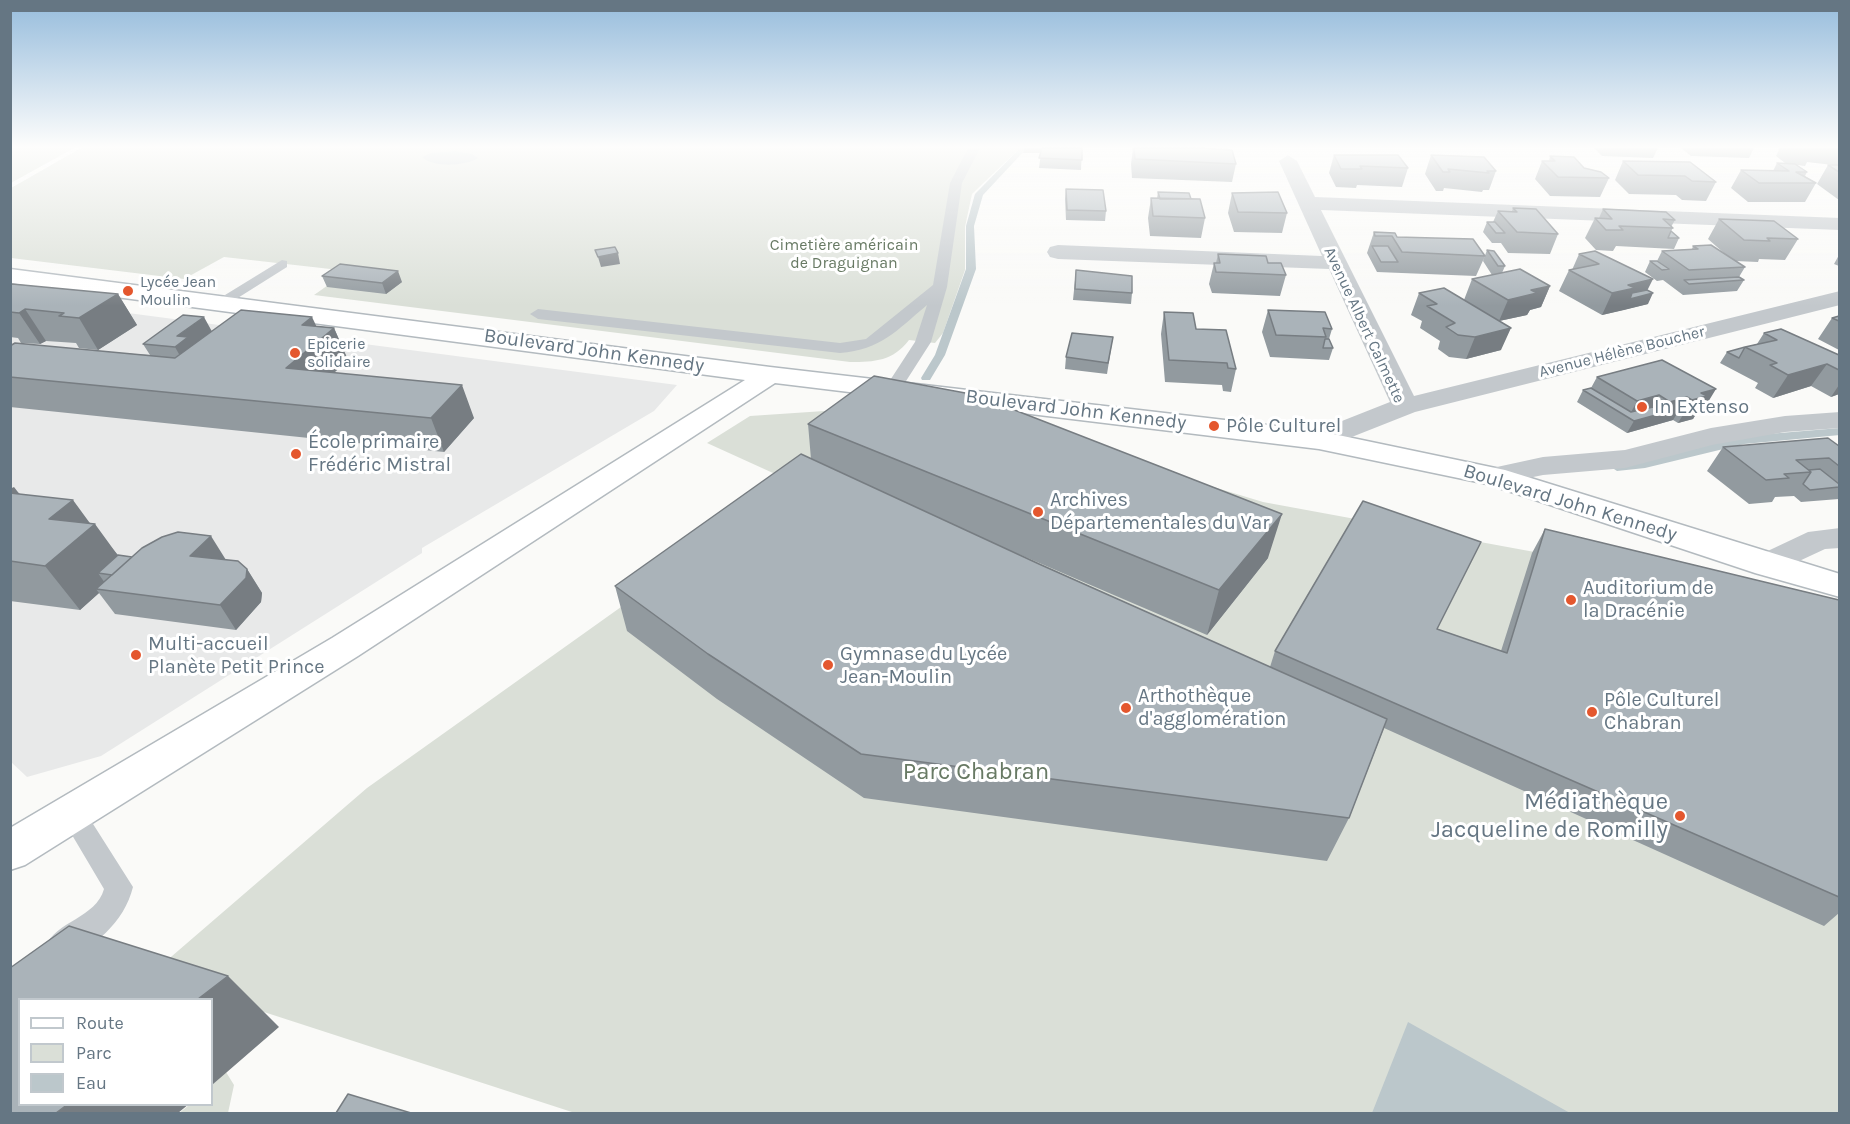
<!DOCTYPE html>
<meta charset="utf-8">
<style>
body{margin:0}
#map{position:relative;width:1850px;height:1124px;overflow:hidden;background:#fafaf8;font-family:Karla,sans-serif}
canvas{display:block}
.frame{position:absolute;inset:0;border:12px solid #657683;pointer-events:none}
.legend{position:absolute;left:18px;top:998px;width:195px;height:108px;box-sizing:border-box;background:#fff;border:2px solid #c1c8cd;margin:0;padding:8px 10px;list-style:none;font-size:18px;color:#657683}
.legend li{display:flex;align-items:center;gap:12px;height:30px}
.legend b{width:30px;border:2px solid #c1c8cd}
</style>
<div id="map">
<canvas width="1850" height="1124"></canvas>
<div class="frame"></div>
<ul class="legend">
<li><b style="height:8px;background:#fff"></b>Route</li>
<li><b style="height:16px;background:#dadfd7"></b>Parc</li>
<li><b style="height:16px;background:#bbc7cb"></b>Eau</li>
</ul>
</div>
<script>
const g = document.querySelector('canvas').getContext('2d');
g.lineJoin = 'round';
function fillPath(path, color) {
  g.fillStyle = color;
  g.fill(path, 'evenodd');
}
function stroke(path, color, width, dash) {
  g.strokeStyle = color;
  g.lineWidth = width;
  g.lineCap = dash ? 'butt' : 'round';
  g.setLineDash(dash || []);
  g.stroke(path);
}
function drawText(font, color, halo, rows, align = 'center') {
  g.font = font + ' Karla,sans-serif';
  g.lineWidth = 6;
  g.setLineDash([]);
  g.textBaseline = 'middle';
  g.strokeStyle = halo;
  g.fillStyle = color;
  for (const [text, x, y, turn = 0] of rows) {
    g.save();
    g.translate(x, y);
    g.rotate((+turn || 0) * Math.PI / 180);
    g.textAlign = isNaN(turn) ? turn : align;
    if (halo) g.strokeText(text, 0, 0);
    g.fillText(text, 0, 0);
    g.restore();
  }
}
const built = new Path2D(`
 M44,302L677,385L654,411L422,548V553L101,756L27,777L10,761V322Z`);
const green = new Path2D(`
 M11,148H74L11,183Z
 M81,148H1020L972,194L965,227V270L943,333L935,343L909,340C893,361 875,362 850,362L314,295L348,271L224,257L184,279L11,258V188Z
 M869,408L992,420L1263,502L1692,581L1839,625V1113H575L150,975L367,788L795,483L707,443L750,416Z
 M226,1072L234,1085L228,1113L178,1114L189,1105L212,1104V1085Z`);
const water = new Path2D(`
 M456,151L472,154L478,158C466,166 433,168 422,157L431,153Z
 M1408,1022L1570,1113H1372Z`);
const stream = new Path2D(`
 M1020,148H1027L983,195L974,226L976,269L945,355L930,380H922L921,378L935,355L966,269V226L975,194Z
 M1840,428V435L1744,444L1645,468L1617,471L1611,467L1617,463L1645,460L1744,436Z`);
const lane = new Path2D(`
 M968,148H980L962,183L947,287L931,342L899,392L893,393L885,388L915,342L927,305C897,330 881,350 840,353L538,319L530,314L538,309L840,343L866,339L933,285L950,183Z
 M282,260L287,261V267L225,306H215L212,303Z
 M72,802L81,805L133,887C124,923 94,948 60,961L49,957L45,947C56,921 96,918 104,889L59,813L63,805Z`);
const street = new Path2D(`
 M1288,155L1297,161L1315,197L1840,218V230L1321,210L1414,396L1840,291V305L1415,412L1329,446L1319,449L1309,446L1305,440L1309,434L1390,402L1329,269L1058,259L1050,257L1047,252L1050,247L1058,245L1322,256L1279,161Z
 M1840,412V428L1785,432L1712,445L1625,468L1543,475L1494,485L1483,482L1479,476L1483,470L1543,457L1625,450L1711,428L1785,416Z
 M1840,528V548L1825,549L1767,576L1755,573L1750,565L1755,557L1808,532Z`);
const secondary = new Path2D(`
 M10,269L770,367L1319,431L1505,470L1840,574V597L1755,573L1487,484L1319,449L775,383L358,656L25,865L10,870V828L332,638L745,380L10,283Z`);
const wall = new Path2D(`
 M1024,148H1082L1081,170L1039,168L1041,153H1023Z
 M1133,148H1201L1236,164L1232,182L1132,178L1131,164Z
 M1594,148H1658L1653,158L1602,156Z
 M1681,148H1754L1749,158L1691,156Z
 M1779,148H1839V200L1817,184L1828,165H1833L1807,162L1805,166L1797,165L1807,172L1805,176L1816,183L1805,202H1748L1731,188L1741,170L1773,171L1777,163H1785L1776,156L1779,150H1778Z
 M1334,155L1408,168L1402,187L1357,185L1356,188L1336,187L1329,173Z
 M1431,155L1496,171L1489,190H1483L1482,192L1444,188L1443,191H1436L1425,174Z
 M1550,156L1584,168L1609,178L1600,197L1550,196L1535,179L1542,161H1549Z
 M1623,161L1716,182L1706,201L1682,200L1676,195L1629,194L1615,180Z
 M1066,189L1106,211L1105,221L1066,220L1065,199Z
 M1158,192L1191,199L1205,218L1201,238L1150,236L1148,218L1151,198H1157Z
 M1232,193L1287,213L1282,233L1234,232L1228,213Z
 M1513,208L1558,234L1550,254L1508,253L1501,243H1492L1483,232L1487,222H1493L1498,211H1512Z
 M1603,209L1675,220L1671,227L1673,228L1671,231L1679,238L1674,249L1616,246L1613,251L1596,250L1585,238L1595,218H1599Z
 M1719,219L1798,239L1785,260L1759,259L1758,262L1735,261L1745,267L1739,277L1744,280L1737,291L1683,295L1663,280L1657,281L1645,272L1650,261H1657L1662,251L1692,249L1693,246L1725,254L1708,239Z
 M1374,232L1397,237L1485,256L1476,276L1377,272L1367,253Z
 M1487,250L1505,266L1502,273L1550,286L1541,307L1530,310L1527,315L1499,321L1501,350L1466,359L1449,357L1438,349L1440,341L1420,328L1422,321L1411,315L1419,293L1464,300L1472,279L1492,275L1483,261Z
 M1218,254L1268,263L1286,275L1280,296L1212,293L1209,284L1214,263H1216Z
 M1579,254L1647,290L1648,304L1602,315L1559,291L1569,270H1572Z
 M1839,255V266L1834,264Z
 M1076,270L1132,293L1131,304L1073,300Z
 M322,276L402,282L386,294L327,287Z
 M10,285L118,294L137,325L98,350L79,348L76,343L46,341L40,344L21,343L18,338L10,337Z
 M1268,310L1332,329L1329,339L1333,348L1329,360L1270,357L1262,332Z
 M1164,312L1196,329L1236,369L1231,392L1223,391L1222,385L1165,382L1161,334Z
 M1839,316V350L1818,339L1832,318Z
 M317,326L334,328L348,360L334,373L474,418L444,452L10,407V346L150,355L143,344L212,331Z
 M1764,333L1839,355V394L1831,397L1811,386L1773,398L1755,388L1758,383L1720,363L1727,352L1757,344Z
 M1113,337L1107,374L1065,369L1066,357Z
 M1662,360L1702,412L1696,414L1693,419L1678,423L1673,420L1627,433L1577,402L1583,390L1591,388L1597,377Z
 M808,424L1268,558L1207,635L1009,550L1270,667L1275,651L1481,542L1437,629L1501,651L1532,553L1545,529L1839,600V913L1824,926L1384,728L1349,818L1327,861L864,798L717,699L627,631L615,586L811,459Z
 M1839,445V499L1801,502L1794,496L1775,497L1772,502L1749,504L1707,471L1723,447Z
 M10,486L20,494L90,523L118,555L132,557L225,560L247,569L262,593L261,602L236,630L115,614L99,593L80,610L10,601Z`);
const shadedWall = new Path2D(`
 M618,253L620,264L601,267L598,257Z
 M398,271L402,282L386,294L382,283Z
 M1653,279L1645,295L1653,293L1648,304L1624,310L1630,299L1624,310L1602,315L1612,293L1628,285Z
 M1550,286L1541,307L1530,310L1527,315L1499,321L1508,300L1531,290Z
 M118,294L137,325L98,350L79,318Z
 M25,309L46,341L40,344L19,313Z
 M204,317L221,348L193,379L175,347L177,336Z
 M312,317L322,338L334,328L348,360L302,401L286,368L302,325Z
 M1511,328L1501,350L1466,359L1475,337Z
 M1827,364L1811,386L1773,398L1788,375Z
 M462,385L474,418L444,452L431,418Z
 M1839,385V394L1831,397Z
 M1716,389L1702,412L1696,414L1693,419L1678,423L1692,400L1701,393Z
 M1659,395L1646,418L1663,413L1670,402L1687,397L1673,420L1627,433L1634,421L1628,418L1637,401Z
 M14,487L47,530L10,498V489Z
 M73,500L92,526L95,524L127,568L98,573L107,586L96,589L99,593L80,610L45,566L49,519Z
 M1282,514L1268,558L1207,635L1219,590Z
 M211,536L226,560L190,556Z
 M247,569L262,593L261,602L236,630L220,605Z
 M228,976L279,1027L212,1085V999H198Z
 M68,1104H189L178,1113H56Z`);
const building = new Path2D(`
 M1042,148H1082V160L1039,158Z
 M1134,148H1201L1232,150L1236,164L1135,159Z
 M1334,155H1398L1408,168L1360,166L1362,169H1341Z
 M1431,155L1484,157L1496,171H1487L1489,173L1448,169L1450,172H1443Z
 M1550,156L1574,157L1584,168L1601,172L1609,178L1558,177L1542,161H1555Z
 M1623,161L1690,162L1716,182L1692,181L1685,176L1638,175Z
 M1777,163L1795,164L1807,172H1796L1816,183H1759L1741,170L1789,171Z
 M1828,165H1839V172Z
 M1066,189L1103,190L1106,211L1067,210Z
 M1158,192L1189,193L1191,199H1160Z
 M1278,192L1287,213L1238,212L1232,193Z
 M1151,198L1200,199L1205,218L1153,216Z
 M1513,208L1536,209L1558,234L1517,232L1498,211L1517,212Z
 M1603,209L1666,212L1675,220L1663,219L1673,228L1619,226L1623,230H1606L1595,218L1612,219Z
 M1719,219L1774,221L1798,239L1767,238L1770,241L1744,240Z
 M1487,222H1495L1505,233H1496Z
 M1671,231L1679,238H1668Z
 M1374,232L1395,233L1397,237L1473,239L1485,256L1402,252L1392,236H1375Z
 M1711,245L1745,267L1689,270L1662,251L1698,249L1693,246Z
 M1372,246H1388L1398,262H1381Z
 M615,247L618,253L598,257L595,250Z
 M1487,250L1494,251L1505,266H1498Z
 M1595,251L1653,279L1628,285L1635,288L1612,293L1569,270L1599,264L1579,254Z
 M1218,254L1266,256L1268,263H1281L1286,275L1216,272L1214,263H1220Z
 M1650,261H1657L1669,269L1662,270Z
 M340,264L398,271L382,283L322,276Z
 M1520,269L1550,286L1531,290L1537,293L1508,300L1472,279Z
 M1076,270L1132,276V293L1075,289Z
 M1739,277L1744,280L1689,284L1684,280Z
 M12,284L118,294L79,318L59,316L64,313L25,309L19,313L10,312V285Z
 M1444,288L1511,328L1475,337L1458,335L1446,327L1455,323L1427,306L1437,304L1419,293Z
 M1647,290L1653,293L1630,299L1632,293Z
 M241,310L312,317L302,325L334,328L286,368L462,385L431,418L10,377V346L15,343L175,358Z
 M1268,310L1325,312L1332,329L1323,328L1326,337L1276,335Z
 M1164,312L1193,313L1196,329L1226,330L1236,369L1228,368L1227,363L1169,360Z
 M183,315L204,317L177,336L188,337L175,347L143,344Z
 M1839,316V321L1832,318Z
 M1781,329L1839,355V370L1827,364L1788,375L1770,365L1777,363L1745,347L1777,340L1764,333Z
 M1072,333L1113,337L1108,363L1066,357Z
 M1325,339H1329L1333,348H1323Z
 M1745,347L1739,358L1727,352Z
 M1662,360L1716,389L1701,393L1707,396L1692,400L1687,397L1670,402L1659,395L1637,401L1597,377Z
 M874,376L976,395L1282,514L1219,590L808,424Z
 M1591,388L1631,412L1653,407L1663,413L1634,421L1583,390Z
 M1828,438L1839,446V466L1829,458L1796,460L1811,472L1784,474L1789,478L1766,480L1723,447Z
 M801,454L1039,564L1387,719L1349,818L861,754L708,654L615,586Z
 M1820,469L1839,484V487L1810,490L1803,484L1811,472L1809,470Z
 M10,493L73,500L49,519L95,524L45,566L10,561Z
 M1363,501L1481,542L1437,629L1507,653L1545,529L1839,600V897L1275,651Z
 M178,532L211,536L190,556L238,561L247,569L246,578L220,605L96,589L142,548L162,537Z
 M118,555L132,557L112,575L98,573Z
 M69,926L228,976L198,999H20V1104H68L56,1113H10V968Z
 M348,1094L411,1113H336Z`);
const markers = [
 [128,291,6,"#e4572e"],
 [295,353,6,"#e4572e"],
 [1642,407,6,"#e4572e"],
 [1214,426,6,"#e4572e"],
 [296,454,6,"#e4572e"],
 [1038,512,6,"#e4572e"],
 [1571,600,6,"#e4572e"],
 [136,655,6,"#e4572e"],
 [828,665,6,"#e4572e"],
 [1126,708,6,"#e4572e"],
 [1592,712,6,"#e4572e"],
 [1680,816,6,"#e4572e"]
];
const farParknames = [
 ["Cimetière américain",844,245],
 ["de Draguignan",844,263]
];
const farPoinames = [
 ["Lycée Jean",140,282],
 ["Moulin",140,300],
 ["Epicerie",307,344],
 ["solidaire",307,362]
];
const farStreetnames = [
 ["Avenue Albert Calmette",1364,325,65],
 ["Avenue Hélène Boucher",1622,352,-14]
];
const streetNames = [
 ["Boulevard John Kennedy",594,351,8],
 ["Boulevard John Kennedy",1076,410,7],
 ["Boulevard John Kennedy",1570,503,17]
];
const poiNames = [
 ["In Extenso",1654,407],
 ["Pôle Culturel",1226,426],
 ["École primaire",308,442],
 ["Frédéric Mistral",308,465],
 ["Archives",1050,500],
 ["Départementales du Var",1050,523],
 ["Auditorium de",1583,588],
 ["la Dracénie",1583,611],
 ["Multi-accueil",148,644],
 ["Planète Petit Prince",148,667],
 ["Gymnase du Lycée",840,654],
 ["Jean-Moulin",840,677],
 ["Arthothèque",1138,696],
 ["d'agglomération",1138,719],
 ["Pôle Culturel",1604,700],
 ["Chabran",1604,723]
];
const nearParknames = [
 ["Parc Chabran",976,772]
];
const nearPoinames = [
 ["Médiathèque",1668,802],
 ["Jacqueline de Romilly",1668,830]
];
fillPath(built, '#e8e9e9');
fillPath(green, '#dadfd7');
fillPath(water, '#bbc7cb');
fillPath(stream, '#bbc7cb');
stroke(secondary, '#b3babf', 3);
fillPath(lane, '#c3c8cc');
fillPath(street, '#c3c8cc');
fillPath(secondary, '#fff');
fillPath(wall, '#929a9f');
fillPath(shadedWall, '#777d82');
fillPath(building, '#aab3b9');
stroke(building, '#777d82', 1.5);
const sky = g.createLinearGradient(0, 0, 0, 306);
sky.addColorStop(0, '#96bcdc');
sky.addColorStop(0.48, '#fdfdfc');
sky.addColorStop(1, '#fdfdfc00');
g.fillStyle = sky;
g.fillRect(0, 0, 1850, 306);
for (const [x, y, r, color] of markers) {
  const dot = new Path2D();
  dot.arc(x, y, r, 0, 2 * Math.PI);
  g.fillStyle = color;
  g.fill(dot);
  stroke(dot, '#fff', 2);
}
drawText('16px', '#687a64', '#fff', farParknames);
drawText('16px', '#657683', '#fff', farPoinames, 'left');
drawText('16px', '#657683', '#fff', farStreetnames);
drawText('20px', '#657683', '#fff', streetNames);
drawText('20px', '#657683', '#fff', poiNames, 'left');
drawText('24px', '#687a64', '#fff', nearParknames);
drawText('24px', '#657683', '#fff', nearPoinames, 'right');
</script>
